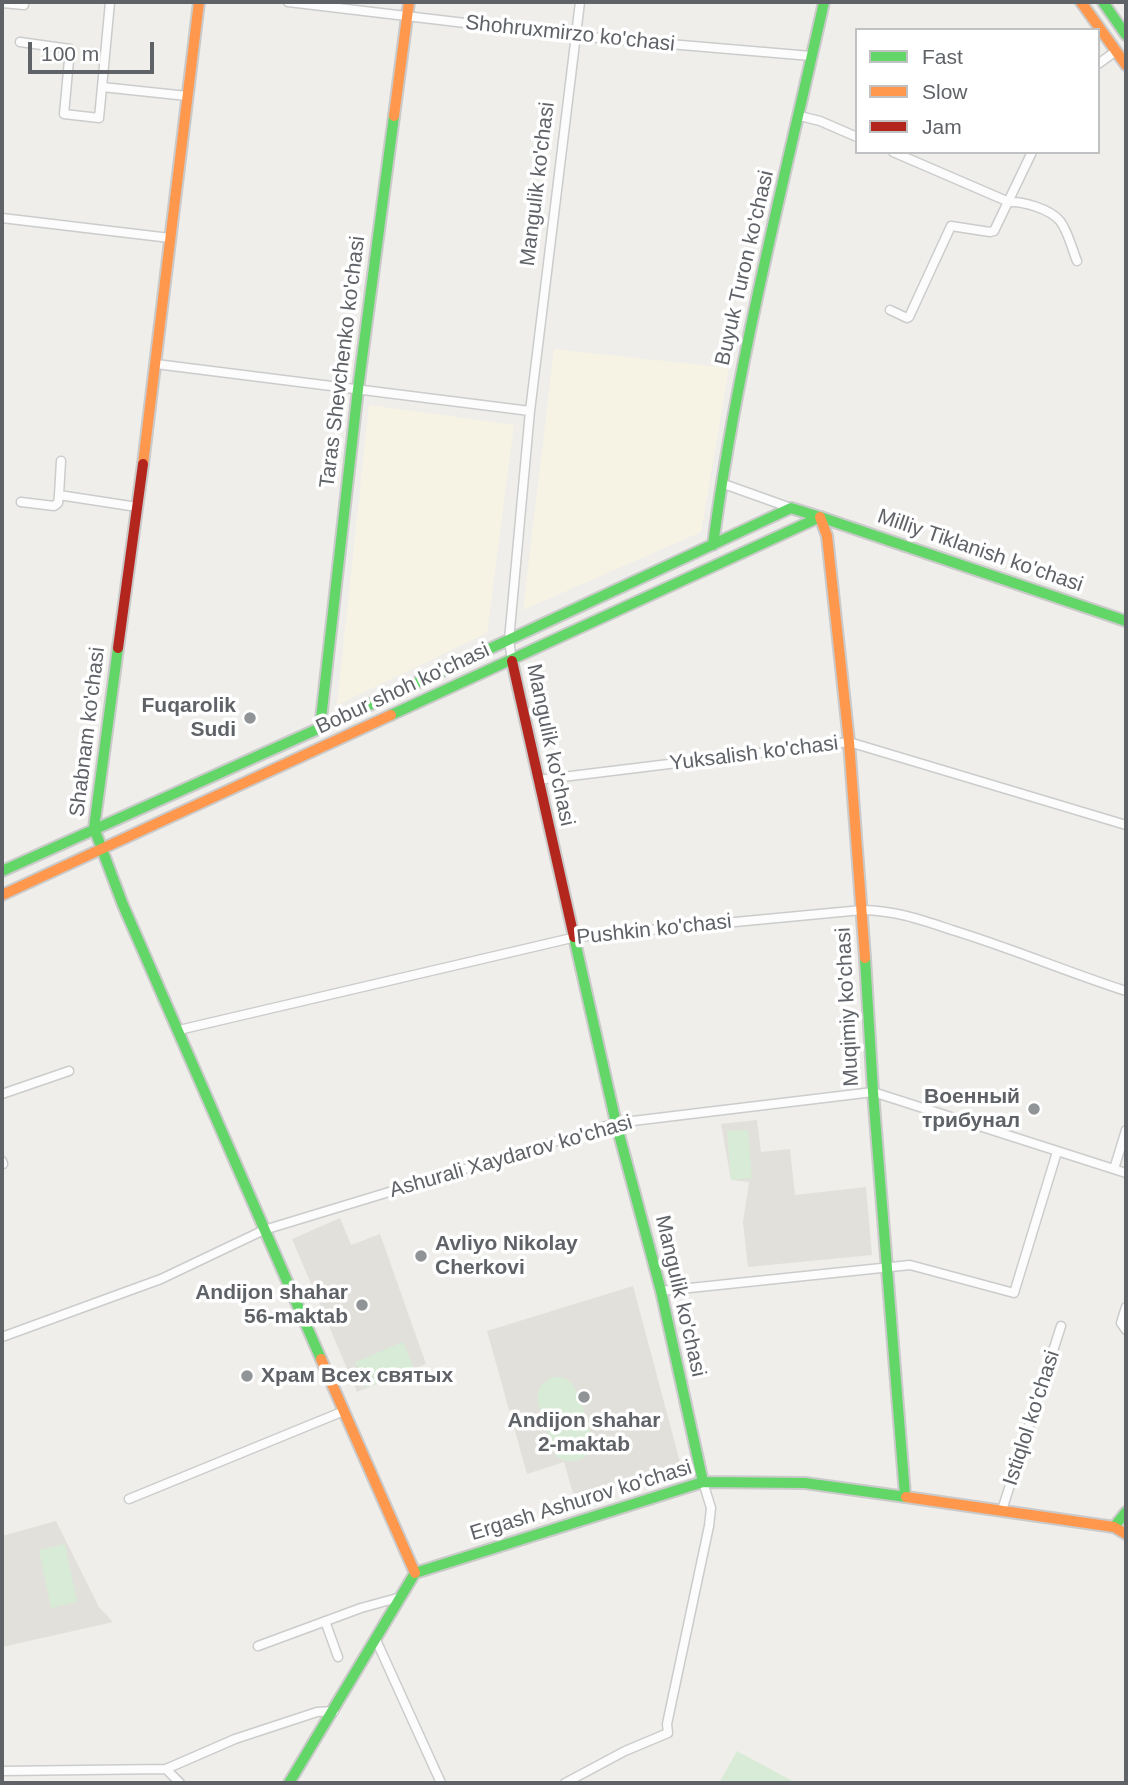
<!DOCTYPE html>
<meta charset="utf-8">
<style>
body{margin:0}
#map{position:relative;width:1128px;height:1785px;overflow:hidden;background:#efeeea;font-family:Arial,sans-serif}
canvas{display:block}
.frame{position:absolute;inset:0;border:4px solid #5f6368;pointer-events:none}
.legend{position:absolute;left:855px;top:28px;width:245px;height:126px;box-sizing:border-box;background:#fff;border:2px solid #bfc1c3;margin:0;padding:9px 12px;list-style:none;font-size:21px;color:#5f6368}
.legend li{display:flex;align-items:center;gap:14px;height:35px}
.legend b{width:35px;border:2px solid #bfc1c3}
.scale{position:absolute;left:28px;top:42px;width:126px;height:32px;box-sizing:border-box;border:4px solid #5f6368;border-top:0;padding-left:9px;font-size:21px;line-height:24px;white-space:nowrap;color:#5f6368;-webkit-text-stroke:5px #fff;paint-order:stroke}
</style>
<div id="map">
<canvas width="1128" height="1785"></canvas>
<div class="frame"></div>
<ul class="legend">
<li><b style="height:9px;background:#63d668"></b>Fast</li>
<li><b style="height:9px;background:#ff974d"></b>Slow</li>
<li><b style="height:9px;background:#b3261e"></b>Jam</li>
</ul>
<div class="scale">100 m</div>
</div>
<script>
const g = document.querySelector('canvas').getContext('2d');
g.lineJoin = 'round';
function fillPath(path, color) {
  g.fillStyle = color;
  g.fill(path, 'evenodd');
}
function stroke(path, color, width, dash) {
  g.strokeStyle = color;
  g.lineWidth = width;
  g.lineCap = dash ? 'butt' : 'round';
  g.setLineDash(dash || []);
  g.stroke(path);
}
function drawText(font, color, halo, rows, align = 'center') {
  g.font = font + ' Arial,sans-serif';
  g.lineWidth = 7;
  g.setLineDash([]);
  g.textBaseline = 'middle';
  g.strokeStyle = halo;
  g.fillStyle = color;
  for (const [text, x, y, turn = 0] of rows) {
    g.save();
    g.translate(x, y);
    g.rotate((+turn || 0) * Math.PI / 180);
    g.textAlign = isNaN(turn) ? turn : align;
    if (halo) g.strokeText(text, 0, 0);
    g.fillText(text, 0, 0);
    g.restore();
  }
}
const commercial = new Path2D(`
 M554,349L729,368L701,532L523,610Z
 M369,405L514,425L487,633L337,705Z`);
const education = new Path2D(`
 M757,1120L761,1152L790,1149L795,1195L866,1187L872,1255L748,1267L743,1222L749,1182L731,1180L721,1124Z
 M340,1218L351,1245L380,1234L426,1364L357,1392L292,1239Z
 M633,1286L681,1466L574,1497L564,1462L527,1474L487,1331Z
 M56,1521L99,1607L113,1622L2,1647V1536Z`);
const green = new Path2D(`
 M748,1130L752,1178L731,1180L727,1131Z
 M403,1342L414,1368L366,1388L355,1362Z
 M553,1377C559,1377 565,1377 569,1381C578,1387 593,1434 592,1444C590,1462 568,1465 556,1456L538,1404C536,1391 541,1382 553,1377Z
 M65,1544L77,1602L51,1608L39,1550Z
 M737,1751L796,1783H719Z`);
const street = new Path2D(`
 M110,2L102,87L187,96
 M288,2L575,36L811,56
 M2,3L24,5
 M20,42L70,49L64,114L99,118L102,87
 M1098,64L1116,51
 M800,116L820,121L857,137
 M893,152L1009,202C1023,201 1050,209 1060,221C1068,231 1072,249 1077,261
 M2,218L170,238
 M890,310L907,318L909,317L951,226L990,232L994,231L1032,152
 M156,364L530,411
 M721,483L791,508
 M59,495L61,461
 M21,502L54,506L58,503L59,495L137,507
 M512,661L509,640L530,411L580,2
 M538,780L849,742L1126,825
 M179,1030L576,937L862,910C897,911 919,919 952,930C1011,948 1067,972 1126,991
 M2,1094L69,1071
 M2,1161L3,1164
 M1114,1169L1126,1130
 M661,1291L910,1265L1014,1293L1057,1152
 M1126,1307L1121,1323L1126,1330
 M2,1337L161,1279L264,1230L616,1123L873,1092L1126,1173
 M129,1499L344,1411
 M1002,1510L1061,1326
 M325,1621L338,1657
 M376,1640L441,1783
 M258,1646L361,1608L401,1597
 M166,1769L180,1783
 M2,1771L166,1769L235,1739L317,1712L334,1711
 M565,1783L625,1751L668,1733L667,1724L709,1526L711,1508L703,1482`);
const fast = new Path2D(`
 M1103,2L1126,35
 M820,517L1126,621
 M713,545C737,362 784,182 824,2
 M118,648L94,828L123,905L321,1359
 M391,715L820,517
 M320,728L358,389L394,116
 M2,871L320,728L791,508L820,517
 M574,937L616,1123L661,1291L703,1482
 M865,958L873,1092L905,1495
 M1114,1527L1126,1512
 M289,1783L415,1573L703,1482L805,1483L906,1497`);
const slow = new Path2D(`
 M1081,2L1126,65
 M394,116L409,2
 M143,464L199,2
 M820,517L827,536L849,742L865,958
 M2,895L391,715
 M321,1359L415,1573
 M906,1497L1114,1527L1126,1534`);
const jam = new Path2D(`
 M118,648L143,464
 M512,661L574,937`);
const markers = [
 [250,718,7,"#919496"],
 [1034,1109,7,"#919496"],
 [421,1256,7,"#919496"],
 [362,1305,7,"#919496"],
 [247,1376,7,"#919496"],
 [584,1397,7,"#919496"]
];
const streetNames = [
 ["Shohruxmirzo ko'chasi",570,34,6],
 ["Mangulik ko'chasi",538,184,-83],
 ["Buyuk Turon ko'chasi",745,268,-77],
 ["Taras Shevchenko ko'chasi",343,362,-83],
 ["Milliy Tiklanish ko'chasi",980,551,19],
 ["Bobur shoh ko'chasi",403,689,-25],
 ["Shabnam ko'chasi",88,732,-83],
 ["Mangulik ko'chasi",550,745,78],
 ["Yuksalish ko'chasi",754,754,-7],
 ["Pushkin ko'chasi",654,930,-6],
 ["Muqimiy ko'chasi",848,1007,-93],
 ["Ashurali Xaydarov ko'chasi",511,1157,-16],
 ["Mangulik ko'chasi",680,1296,77],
 ["Istiqlol ko'chasi",1032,1418,-72],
 ["Ergash Ashurov ko'chasi",581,1501,-17]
];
const poiNames = [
 ["Fuqarolik",236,706],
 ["Sudi",236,730],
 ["Военный",1020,1097],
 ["трибунал",1020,1121],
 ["Avliyo Nikolay",435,1244,"left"],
 ["Cherkovi",435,1268,"left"],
 ["Andijon shahar",348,1293],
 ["56-maktab",348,1317],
 ["Храм Всех святых",261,1376,"left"],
 ["Andijon shahar",584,1421,"center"],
 ["2-maktab",584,1445,"center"]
];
fillPath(commercial, '#f7f3e4');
fillPath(education, '#e2e0da');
fillPath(green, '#d8ebd6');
stroke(street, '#cbcccc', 11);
stroke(fast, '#cacacb', 14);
stroke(slow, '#cacacb', 14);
stroke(jam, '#cacacb', 14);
stroke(street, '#fdfcfc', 8);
stroke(fast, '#63d668', 10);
stroke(slow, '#ff974d', 10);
stroke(jam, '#b3261e', 10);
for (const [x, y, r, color] of markers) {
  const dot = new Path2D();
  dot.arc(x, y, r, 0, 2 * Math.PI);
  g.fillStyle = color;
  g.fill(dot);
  stroke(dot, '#fff', 2.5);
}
drawText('21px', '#5f6368', '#fff', streetNames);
drawText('bold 21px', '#5f6368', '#fff', poiNames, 'right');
</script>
